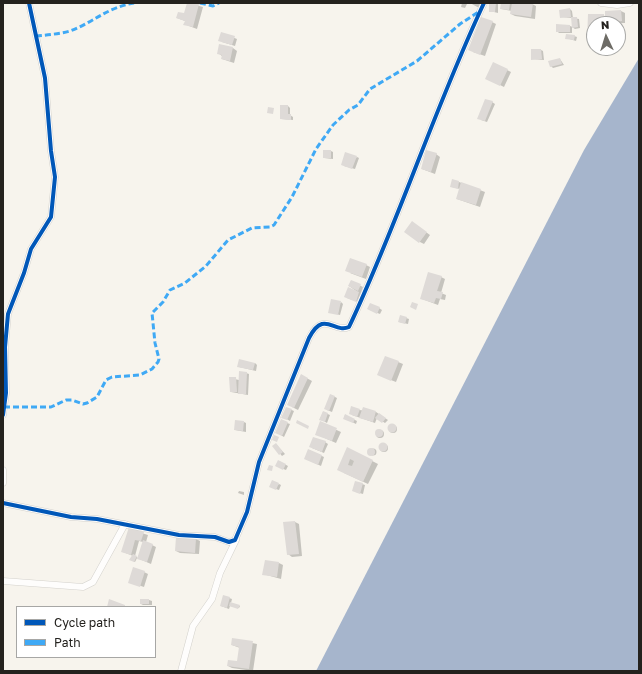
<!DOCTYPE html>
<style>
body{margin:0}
#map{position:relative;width:642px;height:674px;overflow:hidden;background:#f7f4ed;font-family:"Golos Text",sans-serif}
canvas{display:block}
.frame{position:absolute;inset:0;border:4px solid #24221e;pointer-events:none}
.legend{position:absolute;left:16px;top:606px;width:140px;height:52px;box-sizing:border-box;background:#fff;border:1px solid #a7a7a5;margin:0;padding:5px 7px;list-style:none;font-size:12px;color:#24221e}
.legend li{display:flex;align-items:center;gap:8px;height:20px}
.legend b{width:20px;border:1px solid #a7a7a5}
.north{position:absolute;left:586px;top:16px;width:40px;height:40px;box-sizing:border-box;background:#fff;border:1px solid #a7a7a5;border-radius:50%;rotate:356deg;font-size:11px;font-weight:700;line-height:16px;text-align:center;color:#24221e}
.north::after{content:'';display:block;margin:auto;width:14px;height:18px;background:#6e6c66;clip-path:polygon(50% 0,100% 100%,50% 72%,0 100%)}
</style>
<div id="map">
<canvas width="642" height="674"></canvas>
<div class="frame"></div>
<ul class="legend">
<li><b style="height:5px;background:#0057b8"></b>Cycle path</li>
<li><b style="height:5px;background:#3fa9f5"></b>Path</li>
</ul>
<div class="north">N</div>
</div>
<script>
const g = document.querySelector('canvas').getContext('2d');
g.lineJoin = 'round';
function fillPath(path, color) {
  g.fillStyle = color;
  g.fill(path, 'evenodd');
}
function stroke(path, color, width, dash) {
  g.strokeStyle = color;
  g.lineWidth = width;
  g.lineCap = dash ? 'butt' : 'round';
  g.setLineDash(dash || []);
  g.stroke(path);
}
const water = new Path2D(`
 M639,58V671H316L584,150Z`);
const shadow = new Path2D(`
 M188,3L203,7L197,29L189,26L185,24V21L177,18L185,15Z
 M462,3L467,4L465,8L461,7Z
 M470,3H485L481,9Z
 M490,3L498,4V13L490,11Z
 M502,3L532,4L536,6L535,19L515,16L511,14L512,11L501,9Z
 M570,9L572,11L573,18L579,19L580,28L575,29L572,27V33H559L557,31L570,26L573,27L572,18L561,17Z
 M621,11L625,13V23L594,24V43L588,40V15L606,16Z
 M492,22L496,24L485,56L473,52Z
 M222,33L237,39L235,46L222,42Z
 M574,36L577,37L576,41L566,38Z
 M233,48L237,51L234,63L222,59V56L218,53Z
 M541,50L543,51L544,60L532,59Z
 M560,59L564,65L553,68L551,66Z
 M507,70L511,72L504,87L490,80Z
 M492,102L495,104L487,122L481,120Z
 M288,106L290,108V115L293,117V120L281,119Z
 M331,151L333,152V159L324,158Z
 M436,154L440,157L435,174L422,169Z
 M357,157L359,158L355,169L344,166Z
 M459,182L485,192L480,207L457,199L460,189L452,187Z
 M416,225L430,235L424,244L420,242Z
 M366,265L370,267L366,279L350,273Z
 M441,277L445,279L441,293L446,295L445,300L440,299L438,305L422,299Z
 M351,281L363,287L358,302L347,298L356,291L349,286Z
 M341,302L343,304L340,315L332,313Z
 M379,308L382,310L380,314L370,310Z
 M406,318L409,319L408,324L399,322Z
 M386,357L403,364L396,382L383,377Z
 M255,363L257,365L256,371L239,367Z
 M246,373L249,374L248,395L231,392L230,378L239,380Z
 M301,375L312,381L298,410L292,407Z
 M331,395L337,398L332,412L327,410Z
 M287,408L294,411L290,421L283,417Z
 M359,410L376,412L388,420L385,423L377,418L375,423L352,415Z
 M323,412L330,415L327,423L320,419Z
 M345,415L357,421L356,424L344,418Z
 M244,422L246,423V432L235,430Z
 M287,423L290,424L284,437L279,434Z
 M321,423L341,432L336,443L320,436Z
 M389 429a4 4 0 1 1 8 0a4 4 0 1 1-8 0Z
 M376 434a4 4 0 1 1 8 0a4 4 0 1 1-8 0Z
 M325,442L328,444L324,453L312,448Z
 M380 448a4 4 0 1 1 8 0a4 4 0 1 1-8 0Z
 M276,444L285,454L282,456L274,446Z
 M347,448L378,464L368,484L344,473Z
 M369.5 452a3.5 3.5 0 1 1 7 0a3.5 3.5 0 1 1-7 0Z
 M309,450L324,457L321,466L308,460Z
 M279,461L288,466L286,470L276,466Z
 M356,482L365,485L363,494L356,492Z
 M279,484L281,485L279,490L273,488Z
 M239,491L244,492V495L238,493Z
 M295,522L299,524L302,556L292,557L288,554Z
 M129,529L148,535L146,542L156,547L151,564L137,558L135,562L131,560L133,556L123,552ZM139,541L143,542L138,558L135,556Z
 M177,538L196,539L200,541L199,554L180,553L176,551Z
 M279,563L283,565L281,579L263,574Z
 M144,572L148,574L144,587L132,583Z
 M229,598L232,599L231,603L240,606L239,608L230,606L229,609L221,606Z
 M141,600H149L152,601V605H143L141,604Z
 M233,639L257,644L253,671L232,668L228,666L238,662L240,648L232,645Z`);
const building = new Path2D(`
 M187,3L199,4L193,27L183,25L185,21L176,18L178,12L184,13Z
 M489,3H496L495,12H489Z
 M501,3H510L509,10L500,9Z
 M512,3H533L531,17L510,14Z
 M570,8L571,17L560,18L559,10Z
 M621,10L622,21L605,22V11Z
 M588,14H604V24L592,25L594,41H587Z
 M481,17L493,21L480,55L468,50Z
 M571,17H577L578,27L572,28Z
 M556,24L570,25V32H556Z
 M221,32L235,36L232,45L218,41Z
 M566,34L575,35L574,40L565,39Z
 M219,44L233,47L230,61L221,59L222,55L217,54Z
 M531,49H541L542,59L531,60Z
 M560,58L562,64L550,67L548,61Z
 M493,62L508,69L500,86L485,79Z
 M485,99L493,101L485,121L477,119Z
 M280,105H288V114H291V120L280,119Z
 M268,107L274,108L273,114L267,113Z
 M323,150H331V158H323Z
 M426,150L437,153L431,172L421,169Z
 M345,152L357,156L352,169L341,165Z
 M452,179L459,181L458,189L450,187Z
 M461,182L481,189L476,205L456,199Z
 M412,221L427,232L419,243L404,232Z
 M350,258L367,264L362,277L345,271Z
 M428,272L442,276L437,291L443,292L441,299L436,298L434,303L420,299Z
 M351,280L361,284L358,291L348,286Z
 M348,287L359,292L356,302L344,297Z
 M331,299L341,301L338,315L328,313Z
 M412,302L418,304L416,310L410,307Z
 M370,303L380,307L377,314L367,309Z
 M400,315L407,317L405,324L398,322Z
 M385,356L399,361L391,381L377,375Z
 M239,359L255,363L253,370L237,367Z
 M239,371L247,372L246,394H238Z
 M301,374L308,378L294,408L287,405Z
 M229,377H236L237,392H230Z
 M330,394L335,396L329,411L324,409Z
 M351,406L360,409L357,417L349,414Z
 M286,407L292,409L287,420L281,418Z
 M363,407L376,411L373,422L359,418Z
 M323,411L328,413L325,422L319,420Z
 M379,413L386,418L382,423L375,418Z
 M345,414L355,419L353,423L343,419Z
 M281,419L288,422L282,436L275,433Z
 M235,420L244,421L243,431L234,430Z
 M297,420L309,426L308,429L296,423Z
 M320,421L337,428L332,441L315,435Z
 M387.5 428a4.5 4.5 0 1 1 9 0a4.5 4.5 0 1 1-9 0Z
 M375 433a4 4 0 1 1 8 0a4 4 0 1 1-8 0Z
 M274,435L279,437L277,442L272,440Z
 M313,437L326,441L322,452L309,447Z
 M378.5 447a4.5 4.5 0 1 1 9 0a4.5 4.5 0 1 1-9 0Z
 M276,443L283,452L279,455L272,446Z
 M347,447L373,460L363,482L337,470ZM350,459L354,461L352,466L348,465Z
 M367 452a4 4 0 1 1 8 0a4 4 0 1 1-8 0Z
 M308,449L322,455L318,465L304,459Z
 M278,460L286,464L283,470L275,466Z
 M269,465L273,466L272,471L267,470Z
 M272,480L279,483L276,490L269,487Z
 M355,481L363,483L360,494L352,491Z
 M295,521L299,554L287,555L283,522Z
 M129,527L144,532L141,541L135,540L131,555L121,552Z
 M176,537L196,538L195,553L175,551Z
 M143,540L153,544L147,562L137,559Z
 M133,554L137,556L134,562L129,560Z
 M265,560L279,562L277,577L262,575Z
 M133,567L145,571L140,587L128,583Z
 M223,595L230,597L227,608L220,606Z
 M109,599L125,605V607H107Z
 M140,599H149V604H140Z
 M230,602L240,605L238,609L229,606Z
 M232,638L253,641L249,669L227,666L228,660L237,661L239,647L231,645Z`);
const minor = new Path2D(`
 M601,3L617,5L630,3
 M3,415L6,393L5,347L8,314L24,273L31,249L51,217L55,177L51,151L45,78L29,3
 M3,470V483
 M3,503L71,517L97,519L179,535L215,537L229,542L235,540L247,512L259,462L309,338C324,309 334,334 349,327C399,221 434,109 484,3
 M3,581L83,587L93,582L125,524
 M181,671L193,626L212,599L220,573L236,540`);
const quiet = new Path2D(`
 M200,3L213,6L219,3
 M36,36C47,35 59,34 70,31C94,22 106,8 134,3
 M4,407H51L66,400H72L83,404L87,403L97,397L106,380L112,377L140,375L152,369L158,362L159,359L155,343L152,313L163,302L170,290L185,283L206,266L228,240L252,228L270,227L274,225L292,197L316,149L333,125L349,110L358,105L370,89L417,61L460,24L480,11`);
const cycleway = new Path2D(`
 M3,415L6,393L5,347L8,314L24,273L31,249L51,217L55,177L51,151L45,78L29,3
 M3,503L71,517L97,519L179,535L215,537L229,542L235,540L247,512L259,462L309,338C324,309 334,334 349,327C399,221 434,109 484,3`);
fillPath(water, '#a6b5cc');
fillPath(shadow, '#0003');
fillPath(building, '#dedad7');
stroke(minor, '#d3d1cc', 7);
stroke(minor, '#fefdfc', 6);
stroke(quiet, '#3fa9f5', 3, [6, 3]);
stroke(cycleway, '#0057b8', 4);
</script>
